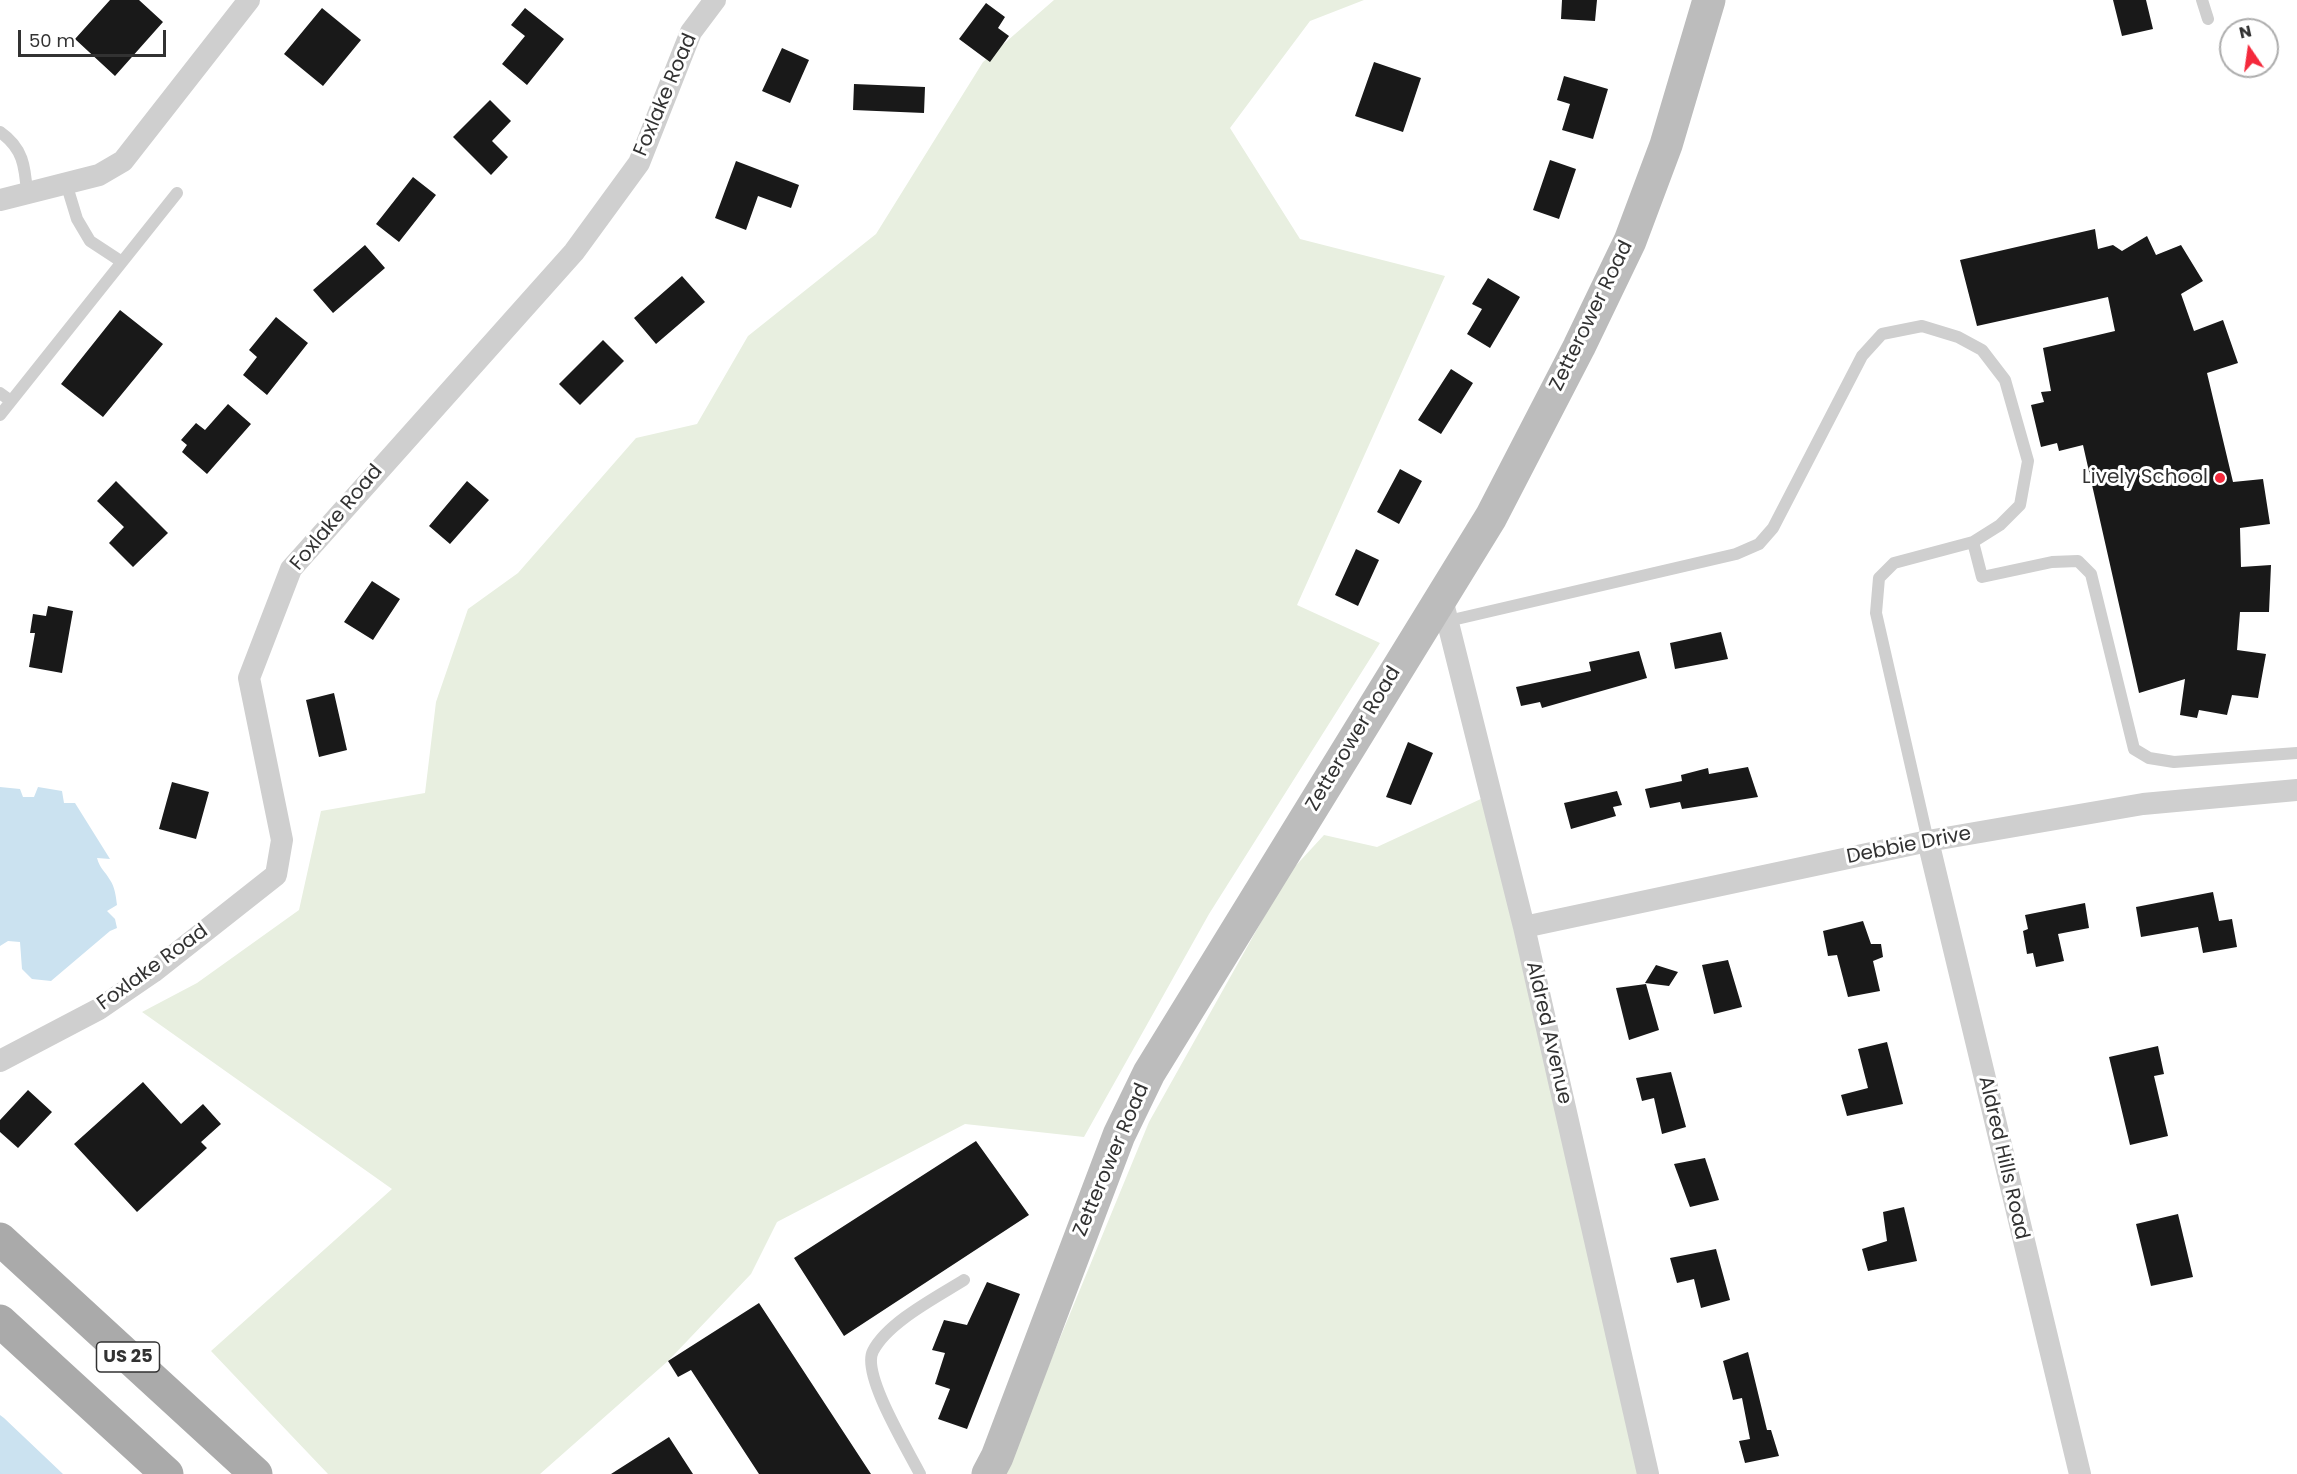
<!DOCTYPE html>
<style>
body{margin:0}
#map{position:relative;width:2297px;height:1474px;overflow:hidden;background:#fff;font-family:Poppins,sans-serif}
canvas{display:block}
.north{position:absolute;left:2219px;top:18px;width:60px;height:60px;box-sizing:border-box;background:#fff;border:2px solid #adadad;border-radius:50%;rotate:347deg;font-size:16px;font-weight:700;line-height:24px;text-align:center;color:#323232}
.north::after{content:'';display:block;margin:auto;width:21px;height:27px;background:#f4293c;clip-path:polygon(50% 0,100% 100%,50% 72%,0 100%)}
.scale{position:absolute;left:18px;top:30px;width:148px;height:27px;box-sizing:border-box;border:3px solid #323232;border-top:0;padding-left:8px;font-size:18px;line-height:21px;white-space:nowrap;color:#323232;-webkit-text-stroke:4px #fff;paint-order:stroke}
</style>
<div id="map">
<canvas width="2297" height="1474"></canvas>
<div class="north">N</div>
<div class="scale">50 m</div>
</div>
<script>
const g = document.querySelector('canvas').getContext('2d');
g.lineJoin = 'round';
function fillPath(path, color) {
  g.fillStyle = color;
  g.fill(path, 'evenodd');
}
function stroke(path, color, width, dash) {
  g.strokeStyle = color;
  g.lineWidth = width;
  g.lineCap = dash ? 'butt' : 'round';
  g.setLineDash(dash || []);
  g.stroke(path);
}
function drawText(font, color, halo, rows, align = 'center') {
  g.font = font + ' Poppins,sans-serif';
  g.lineWidth = 6;
  g.setLineDash([]);
  g.textBaseline = 'middle';
  g.strokeStyle = halo;
  g.fillStyle = color;
  for (const [text, x, y, turn = 0] of rows) {
    g.save();
    g.translate(x, y);
    g.rotate((+turn || 0) * Math.PI / 180);
    g.textAlign = isNaN(turn) ? turn : align;
    if (halo) g.strokeText(text, 0, 0);
    g.fillText(text, 0, 0);
    g.restore();
  }
}
const green = new Path2D(`
 M1054,0H1364L1310,21L1230,128L1300,239L1445,276L1297,605L1380,643L1209,914L1084,1137L965,1124L777,1222L751,1274L668,1361L540,1474H328L211,1351L392,1189L142,1012L197,983L299,910L321,811L425,793L436,702L468,609L518,573L636,438L697,424L748,336L876,234L983,62Z
 M1483,798L1641,1474H1004L1149,1122L1288,874L1324,835L1377,847Z`);
const water = new Path2D(`
 M0,787L20,789L23,797H34L38,787L62,791L64,803H75L110,859L97,858C100,869 105,871 110,880C115,887 116,897 117,905L107,911L115,919L117,928L110,931L51,981L32,979L22,969L20,942L8,941L0,946Z
 M0,1415L4,1418L63,1474H0Z`);
const building = new Path2D(`
 M110,0H139L163,22L115,76L75,39Z
 M1562,0H1597L1595,21L1561,19Z
 M2113,0H2146L2153,29L2122,36Z
 M986,3L1005,17L998,28L1009,36L990,62L959,39Z
 M322,8L361,40L323,86L284,54Z
 M525,8L564,39L527,85L502,64L525,36L511,25Z
 M782,48L809,60L790,103L762,91Z
 M1374,62L1421,78L1403,132L1355,116Z
 M1564,76L1608,89L1593,139L1562,130L1570,104L1557,100Z
 M854,84L925,87L924,113L853,110Z
 M490,100L511,121L492,141L508,157L491,175L453,137Z
 M1550,160L1576,169L1559,219L1533,210Z
 M736,161L799,185L791,208L758,196L746,230L715,218Z
 M413,177L436,195L399,242L376,224Z
 M2095,229L2098,249L2113,245L2122,251L2147,236L2156,255L2181,245L2203,281L2181,294L2194,331L2223,320L2238,363L2207,373L2233,482L2263,479L2270,524L2240,528L2241,567L2271,565L2269,612H2240L2237,650L2266,654L2258,698L2232,695L2227,715L2199,710L2197,718L2180,715L2185,679L2139,693L2083,445L2059,451L2057,443L2041,447L2031,405L2044,402L2041,392L2051,391L2043,348L2115,331L2108,297L1977,326L1960,260Z
 M365,245L385,268L333,313L313,290Z
 M682,276L705,302L656,344L634,318Z
 M1488,278L1520,297L1490,348L1467,334L1482,309L1472,304Z
 M120,310L163,344L103,417L61,384Z
 M276,317L308,343L267,395L243,375L257,357L249,350Z
 M603,340L624,361L580,405L559,384Z
 M1451,369L1473,383L1441,434L1418,420Z
 M228,404L251,424L207,474L182,452L187,445L181,440L196,423L205,430Z
 M1400,469L1422,481L1399,524L1377,512Z
 M116,481L168,533L133,567L109,543L124,527L97,501Z
 M467,481L489,500L450,544L429,526Z
 M1356,549L1379,560L1358,606L1335,595Z
 M372,581L400,599L373,640L344,622Z
 M48,606L73,611L62,673L29,667L35,633H30L33,614L46,616Z
 M1721,632L1728,659L1675,669L1670,643Z
 M1639,651L1647,678L1542,708L1540,702L1521,706L1516,687L1591,671L1589,662Z
 M334,693L347,750L319,757L306,700Z
 M1408,742L1433,753L1411,805L1386,797Z
 M1748,767L1758,797L1682,809L1680,802L1650,808L1645,789L1682,781L1681,775L1708,768L1709,774Z
 M172,782L209,792L196,839L159,829Z
 M1617,791L1622,805L1613,807L1616,816L1571,829L1564,803Z
 M2213,892L2219,921L2232,919L2237,947L2203,953L2198,927L2141,937L2136,907Z
 M2085,903L2089,928L2058,934L2064,961L2036,967L2033,953L2027,954L2023,931L2028,929L2025,915Z
 M1863,921L1871,944H1881L1883,957L1873,961L1880,991L1848,997L1837,955L1828,956L1823,931Z
 M1728,960L1742,1007L1714,1014L1702,965Z
 M1656,965L1678,972L1669,986L1645,983Z
 M1646,984L1659,1030L1629,1040L1616,988Z
 M1887,1042L1903,1104L1847,1116L1841,1095L1868,1088L1858,1049Z
 M2158,1046L2164,1074L2154,1076L2168,1136L2130,1145L2109,1057Z
 M1671,1072L1686,1127L1662,1134L1654,1098L1642,1101L1636,1078Z
 M143,1082L181,1124L203,1104L221,1124L201,1142L207,1148L137,1212L74,1144Z
 M28,1090L52,1112L18,1148L0,1132V1120Z
 M976,1141L1029,1215L844,1336L794,1258Z
 M1705,1158L1719,1200L1690,1207L1674,1164Z
 M1904,1207L1917,1261L1868,1271L1862,1249L1887,1241L1883,1212Z
 M2178,1214L2193,1277L2151,1286L2136,1224Z
 M1716,1249L1730,1300L1701,1308L1694,1279L1677,1283L1670,1258Z
 M987,1282L1020,1294L967,1429L938,1419L950,1389L935,1384L945,1353L932,1350L944,1320L967,1325Z
 M759,1303L871,1474H759L691,1370L678,1377L668,1361Z
 M1748,1352L1767,1430H1771L1779,1456L1745,1463L1739,1441L1750,1439L1742,1398L1733,1400L1723,1361Z
 M669,1437L693,1474H611Z`);
const lane = new Path2D(`
 M2202,0L2208,19
 M0,132C23,148 25,166 27,193
 M66,183L77,219L90,241L122,262
 M0,393L11,401
 M0,415L177,193
 M1973,542L1982,577L2052,562L2078,561L2091,574L2134,749L2149,758L2174,762L2297,753
 M1448,621L1736,554L1759,544L1773,528L1862,356L1882,334L1922,326L1958,337L1982,350L2005,380L2028,461L2020,505L2000,525L1973,542L1894,563L1879,578L1876,613L1928,841
 M920,1474C908,1450 861,1374 873,1351C888,1322 937,1297 964,1280`);
const street = new Path2D(`
 M0,200L99,175L123,161L249,0
 M1441,595L1524,927L1648,1474
 M1928,841L2080,1474
 M1524,927L1928,841L2143,804L2297,790
 M0,1061L99,1009L153,972L276,875L282,840L249,678L291,569L574,252L639,163L691,32L715,0`);
const secondary = new Path2D(`
 M988,1474L997,1457L1119,1135L1149,1073L1491,517L1579,347L1630,241L1666,145L1709,0`);
const primary = new Path2D(`
 M0,1239L256,1474
 M0,1321L167,1474`);
const markers = [
 [2220,478,6,"#f4293c"]
];
const shields = [
 [128,1357,63]
];
const shieldNames = [
 ["US 25",128,1357]
];
const streetNames = [
 ["Foxlake Road",666,95,-67],
 ["Zetterower Road",1592,316,-64],
 ["Foxlake Road",337,518,-50],
 ["Zetterower Road",1354,739,-59],
 ["Debbie Drive",1909,846,-11],
 ["Foxlake Road",153,968,-36],
 ["Aldred Avenue",1548,1033,77],
 ["Aldred Hills Road",2003,1158,77],
 ["Zetterower Road",1112,1160,-67]
];
const poiNames = [
 ["Lively School",2208,478]
];
fillPath(green, '#e8efe0');
fillPath(water, '#cbe2f0');
fillPath(building, '#191919');
stroke(lane, '#cfcfcf', 12);
stroke(street, '#cfcfcf', 22);
stroke(secondary, '#bcbcbc', 33);
stroke(primary, '#aaa', 33);
for (const [x, y, r, color] of markers) {
  const dot = new Path2D();
  dot.arc(x, y, r, 0, 2 * Math.PI);
  g.fillStyle = color;
  g.fill(dot);
  stroke(dot, '#fff', 2);
}
for (const [x, y, w] of shields) {
  const box = new Path2D();
  box.roundRect(x - w / 2, y - 15, w, 30, 4.5);
  g.fillStyle = '#fff';
  g.fill(box);
  stroke(box, '#323232', 1.5);
}
drawText('bold 18px', '#323232', null, shieldNames);
drawText('20px', '#323232', '#fff', streetNames);
drawText('20px', '#323232', '#fff', poiNames, 'right');
</script>
